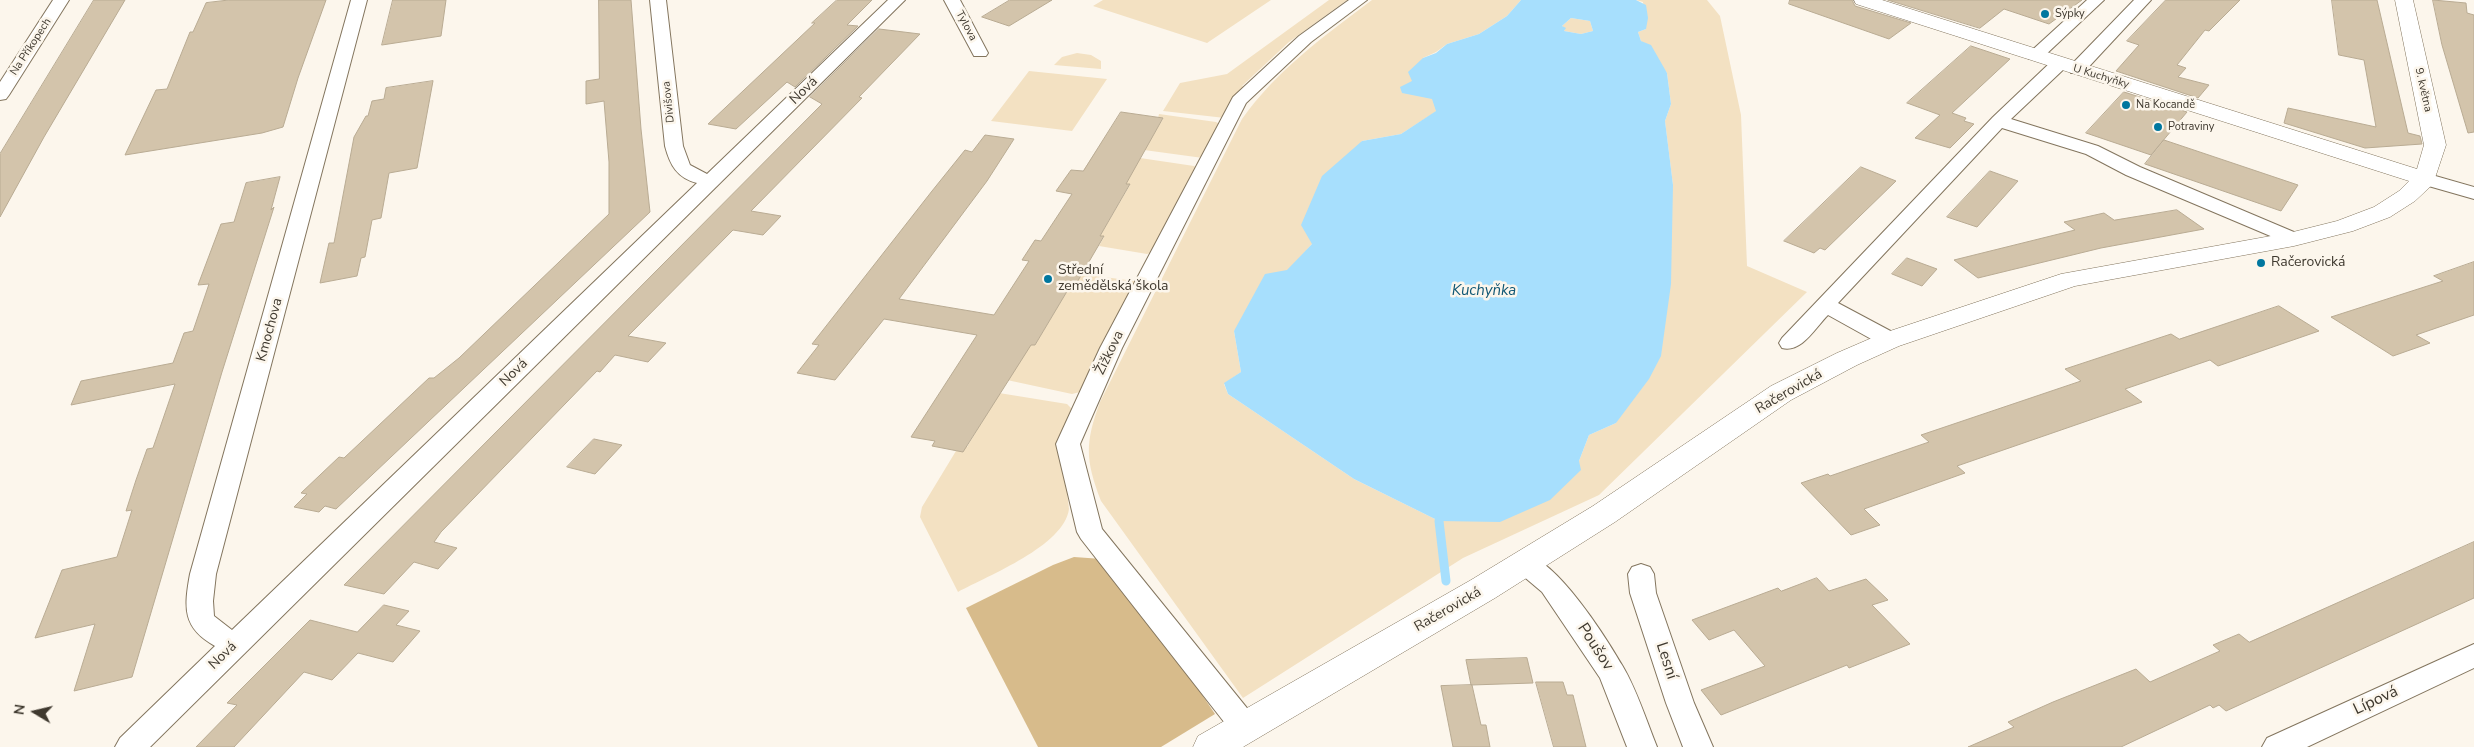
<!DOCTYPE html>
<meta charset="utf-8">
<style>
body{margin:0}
#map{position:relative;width:2474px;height:747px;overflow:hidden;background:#fcf6ec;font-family:"Nunito Sans",sans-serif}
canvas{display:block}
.north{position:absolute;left:10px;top:687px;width:50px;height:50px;-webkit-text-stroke:4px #fcf6ec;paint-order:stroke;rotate:279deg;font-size:14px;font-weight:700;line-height:20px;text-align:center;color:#3f392f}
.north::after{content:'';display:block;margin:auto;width:18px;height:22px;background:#3f392f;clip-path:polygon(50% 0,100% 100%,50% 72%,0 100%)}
</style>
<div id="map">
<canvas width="2474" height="747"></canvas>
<div class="north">N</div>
</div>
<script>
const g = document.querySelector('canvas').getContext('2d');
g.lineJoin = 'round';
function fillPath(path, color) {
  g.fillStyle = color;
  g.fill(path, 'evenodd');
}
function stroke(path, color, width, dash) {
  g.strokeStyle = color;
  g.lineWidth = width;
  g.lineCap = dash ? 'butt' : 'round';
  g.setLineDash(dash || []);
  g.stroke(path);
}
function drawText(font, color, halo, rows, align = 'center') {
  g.font = font + ' "Nunito Sans",sans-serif';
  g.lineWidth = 5;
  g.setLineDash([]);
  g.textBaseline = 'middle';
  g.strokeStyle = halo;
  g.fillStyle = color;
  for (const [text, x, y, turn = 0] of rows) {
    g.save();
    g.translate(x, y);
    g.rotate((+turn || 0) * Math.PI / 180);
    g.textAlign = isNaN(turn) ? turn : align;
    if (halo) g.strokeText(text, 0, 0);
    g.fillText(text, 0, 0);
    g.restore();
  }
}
const green = new Path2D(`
 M1103,0H1271L1207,43L1093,6Z
 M1329,0H1347L1289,42L1242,86L1247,88L1225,118L1163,111L1180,83L1227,74Z
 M1372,0H1521L1507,16L1479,34L1447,44L1436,52L1423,58L1437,111L1401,134L1362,141L1312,244L1234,331L1241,372L1224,384L1228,394L1354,479L1439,521L1579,461L1589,435L1616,423L1673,185L1665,121L1671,104L1667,73L1641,41L1638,32L1646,29L1643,2L1636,0H1707L1720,16L1741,115L1747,266L1807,292L1599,495L1463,558L1243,698L1101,501C1085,459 1085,443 1100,402L1242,119C1277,70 1324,36 1372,0Z
 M1571,18L1590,21L1593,31L1581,34L1564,31L1565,29L1562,26Z
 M1077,53L1091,55L1101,61V69L1054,65L1062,57Z
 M1029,71L1107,79L1072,131L991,121Z
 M1159,114L1216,122L1221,125L1203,158L1144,150L1163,119L1158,118Z
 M1140,158L1194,166L1198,169L1154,252L1147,254L1099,246L1104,237L1100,236L1130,185L1125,184Z
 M1082,274L1134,281L1137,285L1080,392L1072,394L1007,380L1029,344L1035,345L1072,283L1076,284Z
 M999,393L1067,404L1072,409L1063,459L1069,509C1064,546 989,575 958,592L920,517L922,507L959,446L967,447Z`);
const forest = new Path2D(`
 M1074,557L1102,559L1119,571L1215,714L1161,747H1038L966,608L1053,565Z`);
const water = new Path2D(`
 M1521,0H1636L1646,5L1648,18L1646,29L1638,32L1641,41L1651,45L1667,73L1671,104L1665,121L1673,185L1671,284L1661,356L1649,379L1616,423L1589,435L1579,461L1581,470L1550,500L1500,522L1439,521L1354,479L1228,394L1224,383L1241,372L1234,331L1265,274L1287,270L1312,244L1301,225L1322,176L1362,141L1401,134L1436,111L1432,99L1402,93L1400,87L1412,81L1408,72L1423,58L1436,53L1447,44L1479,34L1507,16ZM1571,18L1590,21L1593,31L1581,34L1564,31L1566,28L1562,26Z`);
const stream = new Path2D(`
 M1439,521L1446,581`);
const building = new Path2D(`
 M94,0H125L44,137L0,217V154Z
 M229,0H326L298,78L283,127L262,133L125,155L156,90L167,89L190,32H193L206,3Z
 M393,0H446L441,36L382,45Z
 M599,0H631L641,129L650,212L336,509L325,506L319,512L294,507L307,494L301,493L339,457L344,458L429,378H434L459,358L609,214V162L604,101L586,104V81L599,79Z
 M837,0H872L847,25L858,26L795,87L787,82L736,129L708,124L815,23H812Z
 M1010,0H1052L1009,26L982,17Z
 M1790,0H1852L1855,6L1911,23L1889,39L1789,4Z
 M1888,0H2082L2049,24L2004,9L1980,28Z
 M2166,0H2240L2209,31L2205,30L2177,65L2186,68L2178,77L2209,85L2198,98L2116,71L2139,45L2127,41Z
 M2332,0H2377L2408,133L2420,136L2422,144L2365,148L2284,123L2288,108L2376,127L2364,60L2339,55Z
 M2433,0L2466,3L2467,13L2474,15V132L2468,133L2442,45Z
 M879,29L920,34L859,97L862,98L751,211L781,216L763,235L733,230L628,336L666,343L648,362L615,355L600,372L597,371L441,532L434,542L457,548L438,569L414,562L384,594L344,585L822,104L810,97Z
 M1971,46L2010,59L1952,113L1966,118L1964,121L1974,124L1950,148L1915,138L1940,115L1907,103Z
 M433,81L417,168L389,173L381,218L372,220L365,257L361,258L357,276L320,283L329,243H334L354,137L366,116H368L372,101L384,99L386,88Z
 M2124,92L2187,112L2151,155L2086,133Z
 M1121,112L1163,118L1126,184H1130L1100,236H1104L1076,284L1072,283L1035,345H1031L963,452L932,446L935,441L911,437L977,335L884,319L835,380L797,373L819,345L812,344L932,191L965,150L972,152L985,135L1014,139L987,181L899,299L994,315L1029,261L1022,260L1035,240L1041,241L1072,194L1056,191L1071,170L1083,171Z
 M2164,140L2298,185L2281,211L2145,164Z
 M1861,167L1896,181L1825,250L1820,248L1814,253L1784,241Z
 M1990,171L2018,181L1977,227L1947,217Z
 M280,177L271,210L274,207L222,372L132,677L74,691L95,624L35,638L62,570L117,557L132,510L126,511L136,480L147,449L153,448L175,384L71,405L81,381L173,363L184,333L193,331L209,284L198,285L221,224L234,222L246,183Z
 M2177,210L2204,229L2101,248L1978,278L1954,260L2075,230L2064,222L2104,213L2114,220Z
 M1907,258L1937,269L1922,286L1892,274Z
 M2474,262V315L2416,335L2430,343L2393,356L2331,317L2443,281L2434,276Z
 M2279,306L2319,331L2218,366L2210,360L2125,389L2142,402L1957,466L1965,473L1864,509L1880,525L1851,535L1801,483L1828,474L1830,476L1929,442L1921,435L2081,381L2065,369L2171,334L2179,339Z
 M594,439L622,445L595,474L567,467Z
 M2474,542V598L2226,711L2219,705L2213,708L2210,705L2121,747H1968L2014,727L2008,722L2053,702L2136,669L2150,682L2220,651L2213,645L2239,634L2249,642Z
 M1817,578L1829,591L1866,579L1888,600L1872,605L1910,644L1849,668L1847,665L1721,715L1701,690L1765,666L1734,630L1709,640L1692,620L1778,588L1781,591Z
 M384,605L409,611L396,625L420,631L393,662L358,653L332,680L304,672L234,747H196L237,705L227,703L310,620L357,632Z
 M1527,658L1533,683L1471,685L1466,660Z
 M1536,682H1563L1567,695H1573L1586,747H1554Z
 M1472,685L1481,725H1486L1490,747H1453L1441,686Z`);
const street = new Path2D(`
 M53,0H69L9,95L6,99L0,100V82Z
 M351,0H367L216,574L213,601L214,616L232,630L697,183C677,178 670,165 665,146L650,0H666L683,146L690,165L707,174L888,0H905L150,747H115L120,738L215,646C182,628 184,607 190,574Z
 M944,0H960L988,53L986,56H974Z
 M1349,0H1367L1311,42L1246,103L1122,348L1080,444L1102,529L1255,718L1260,727L1255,736L1245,740L1235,736L1081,539L1077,532L1056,444L1100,348L1233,97L1299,36Z
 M2087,0H2104L2041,59H2029L2027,56L2029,53Z
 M2134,0H2151L2083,73H2071L2069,69L2071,65Z
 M2059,59L2065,60L2067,64L2065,68L2011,119L2098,146L2140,167L2301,235L2304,239L2301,243L2294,245L2287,243L2126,175L2086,154L2002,128L1838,303L1898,335L1901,340L1898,345L1890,347L1882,345L1828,315C1815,328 1802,353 1782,348L1779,343L1782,338L1993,117L2053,60Z
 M2425,173L2474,187V199L2418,183L2416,179L2418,175Z
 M1525,553C1559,564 1604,634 1622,665C1637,690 1646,720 1657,747H1627L1600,678L1542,592L1516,570L1512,563L1516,556Z
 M1641,564L1650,567L1654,574L1656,593L1694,703L1713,747H1683L1666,703L1630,593L1628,574L1632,567Z
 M2474,644V668L2307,747H2262L2267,738Z`);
const secondary = new Path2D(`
 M1854,0H1882L2417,169L2424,145L2395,0H2413L2446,145L2433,184L2415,201L2390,217L2353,231L2294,246L2075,286L1899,346L1857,365L1791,400L1615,522L1495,598L1243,747H1193L1198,736L1471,580L1593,506L1771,386L1837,353L1881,334L2061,274L2293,232L2337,221L2374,207L2399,191L2409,181L1856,4Z`);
const markers = [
 [2045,14,5,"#00779f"],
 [2126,105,5,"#00779f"],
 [2158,127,5,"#00779f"],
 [2261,263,5,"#00779f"],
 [1048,279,5,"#00779f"]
];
const farPoinames = [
 ["Sýpky",2055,14],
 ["Na Kocandě",2136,105],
 ["Potraviny",2168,127]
];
const farStreetnames = [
 ["Tylova",966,26,62],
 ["Na Příkopech",31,47,-57],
 ["U Kuchyňky",2101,77,17],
 ["9. května",2423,90,77],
 ["Divišova",669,102,-96]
];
const streetNames = [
 ["Nová",804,91,-44],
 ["Kmochova",270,330,-75],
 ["Žižkova",1110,353,-64],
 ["Nová",514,373,-44],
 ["Račerovická",1789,392,-30],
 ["Račerovická",1448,610,-30],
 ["Nová",223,656,-44]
];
const poiNames = [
 ["Račerovická",2271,263],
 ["Střední",1058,271],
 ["zemědělská škola",1058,287]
];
const waterNames = [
 ["Kuchyňka",1484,291]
];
const nearStreetnames = [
 ["Poušov",1595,647,57],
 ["Lesní",1666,661,72],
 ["Lípová",2376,701,-25]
];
fillPath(green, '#f3e1c2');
fillPath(forest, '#d7bb8b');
fillPath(water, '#a7dffd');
stroke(stream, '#a7dffd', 9);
fillPath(building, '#d3c4ab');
stroke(building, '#b9ab93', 1);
stroke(street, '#83755e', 2);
stroke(secondary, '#83755e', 1);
fillPath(street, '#fff');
fillPath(secondary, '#fff');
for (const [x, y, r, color] of markers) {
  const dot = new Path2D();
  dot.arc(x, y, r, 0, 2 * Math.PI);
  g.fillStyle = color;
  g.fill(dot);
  stroke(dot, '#fcf6ec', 2);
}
drawText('11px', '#3f392f', '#fcf6ec', farPoinames, 'left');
drawText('11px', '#3f392f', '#fcf6ec', farStreetnames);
drawText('14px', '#3f392f', '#fcf6ec', streetNames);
drawText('14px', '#3f392f', '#fcf6ec', poiNames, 'left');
drawText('italic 15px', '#105774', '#fcf6ec', waterNames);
drawText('16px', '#3f392f', '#fcf6ec', nearStreetnames);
</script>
